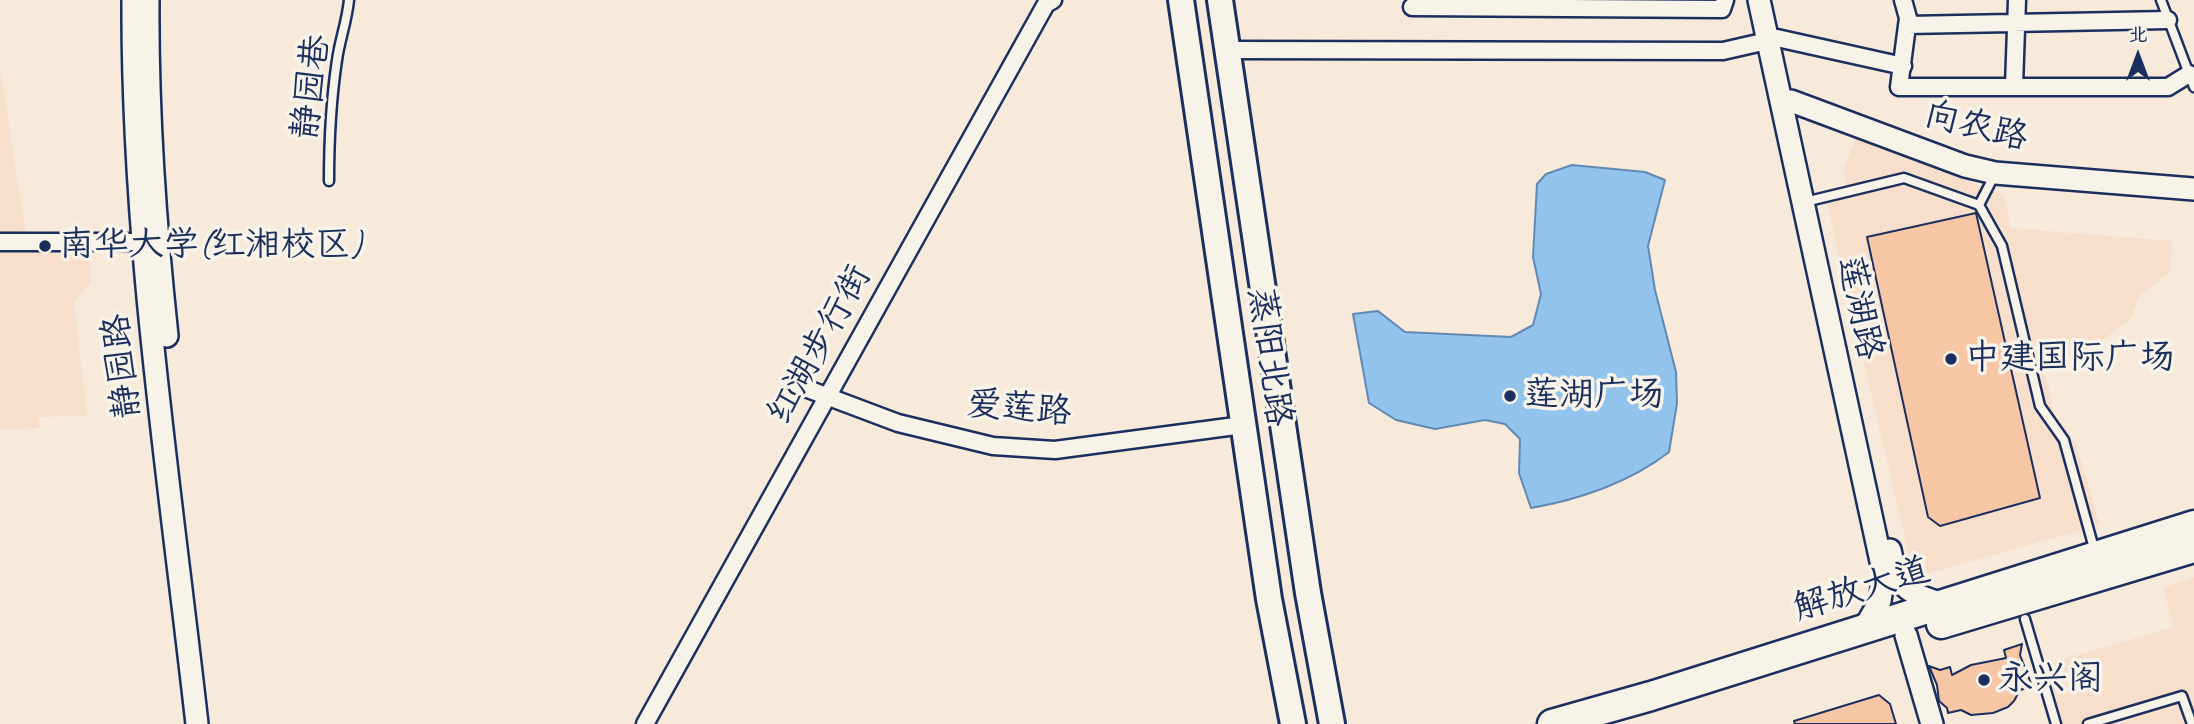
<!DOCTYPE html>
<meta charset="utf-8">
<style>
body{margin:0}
#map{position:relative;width:2194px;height:724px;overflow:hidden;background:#f7eadb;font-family:Caveat,"LXGW WenKai TC",sans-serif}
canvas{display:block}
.north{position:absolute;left:2103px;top:21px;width:70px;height:70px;-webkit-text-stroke:5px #f7f3e8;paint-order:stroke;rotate:0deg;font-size:19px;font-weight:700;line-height:28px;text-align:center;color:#1b2f5e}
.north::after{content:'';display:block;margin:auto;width:24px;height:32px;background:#1b2f5e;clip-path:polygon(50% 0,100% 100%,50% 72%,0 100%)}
</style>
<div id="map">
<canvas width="2194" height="724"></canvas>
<div class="north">北</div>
</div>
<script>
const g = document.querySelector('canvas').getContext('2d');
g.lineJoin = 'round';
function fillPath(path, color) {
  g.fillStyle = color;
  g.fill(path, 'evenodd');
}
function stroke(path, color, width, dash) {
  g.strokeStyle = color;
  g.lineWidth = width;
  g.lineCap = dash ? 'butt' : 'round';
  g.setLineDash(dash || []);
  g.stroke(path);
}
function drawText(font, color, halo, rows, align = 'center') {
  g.font = font + ' Caveat,"LXGW WenKai TC",sans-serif';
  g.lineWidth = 7;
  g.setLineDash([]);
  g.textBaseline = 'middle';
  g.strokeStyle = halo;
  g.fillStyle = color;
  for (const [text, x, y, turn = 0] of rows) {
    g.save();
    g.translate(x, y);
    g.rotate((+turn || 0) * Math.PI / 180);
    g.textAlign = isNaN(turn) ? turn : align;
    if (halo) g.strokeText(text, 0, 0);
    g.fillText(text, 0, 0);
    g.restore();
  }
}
const built = new Path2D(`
 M0,66L26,236L89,238L91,283L74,302L87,416L39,417V428L0,430Z
 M1856,138L2004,195L2011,228L2172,241L2171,271L2139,297L2130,320L2092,348L2043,364L2055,416L2076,444L2100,525L1926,574L1911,564L1824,191L1846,187L1843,170Z
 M2194,577V724H2060L2043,665L2174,627L2163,588Z`);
const water = new Path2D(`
 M1572,165L1645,172L1665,180L1648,246L1655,290L1676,372L1677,403L1669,452C1631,482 1578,500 1531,508L1519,473L1520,439L1505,424L1485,420L1435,429L1396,420L1369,403L1353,314L1378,311L1405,332L1511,337L1533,325L1541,294L1533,257L1537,184L1546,174Z`);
const building = new Path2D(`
 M1976,213L2040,498L1940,526L1928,517L1867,237Z
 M2022,644L2020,655L2032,686L2020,690L2014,701L2008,707L1993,713L1971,715L1961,710L1948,713L1947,708L1939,701L1937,685L1929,666L1940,670L1950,667L1952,675L1971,665L2006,658L2004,650Z
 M1879,695L1890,704L1896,724H1795L1794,721Z`);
const lane = new Path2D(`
 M2161,0L2194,87
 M329,181C329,140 331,100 337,60C340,39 347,21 349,0
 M1813,200L1904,178L1979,205L2002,246L2040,406L2064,440L2095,552
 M1979,205L1994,176
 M2025,619L2056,724
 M2088,724L2182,696L2192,724`);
const street = new Path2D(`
 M1903,0L1908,18L1899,87H2168L2189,74
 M1412,7L1722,9L1725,0
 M1907,25L2168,20
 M1777,38L1903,66
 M1229,50L1723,51L1767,41
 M2014,86L2017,0
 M0,242H142
 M797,385L898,423L993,446L1055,450L1243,425
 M645,724L1046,4L1053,0`);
const secondary = new Path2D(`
 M133,0C132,242 170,484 197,724
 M148,0C147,112 155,224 167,336
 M1759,0L1884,575L1880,601L1865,627
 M1791,101L1965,166L1995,173L2194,189
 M1890,550C1898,588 1906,592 1942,604
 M1906,635L1932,724`);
const primary = new Path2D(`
 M1181,0L1269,599L1293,724
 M1220,0L1308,593L1332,724`);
const highway = new Path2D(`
 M1941,624L2194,548
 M1552,724L1651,696L2194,525`);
const markers = [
 [45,246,7,"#1b2f5e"],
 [1951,359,7,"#1b2f5e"],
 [1510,396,7,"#1b2f5e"],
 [1984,680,7,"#1b2f5e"]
];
const streetNames = [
 ["静园巷",312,87,-83],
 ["向农路",1976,127,14],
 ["莲湖路",1859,308,78],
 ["红湖步行街",820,345,-61],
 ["蒸阳北路",1269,357,82],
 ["静园路",123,366,-97],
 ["爱莲路",1019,409,5],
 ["解放大道",1862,590,-17]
];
const poiNames = [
 ["南华大学(红湘校区)",59,246],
 ["中建国际广场",1965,359],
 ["莲湖广场",1524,396],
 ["永兴阁",1998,680]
];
fillPath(built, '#f7dfcb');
fillPath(water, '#91c3ed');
stroke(water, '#6288b4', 2);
fillPath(building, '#f6c6a5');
stroke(building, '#1b2f5e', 2);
stroke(lane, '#1b2f5e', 13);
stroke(street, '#1b2f5e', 21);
stroke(secondary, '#1b2f5e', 26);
stroke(primary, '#1b2f5e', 30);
stroke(highway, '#1b2f5e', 33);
stroke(lane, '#f7f3e8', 8);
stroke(street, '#f7f3e8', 16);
stroke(secondary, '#f7f3e8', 21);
stroke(primary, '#f7f3e8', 24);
stroke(highway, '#f7f3e8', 28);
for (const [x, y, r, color] of markers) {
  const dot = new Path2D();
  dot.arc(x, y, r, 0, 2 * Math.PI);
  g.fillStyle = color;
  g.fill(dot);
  stroke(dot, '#f7f3e8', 2.5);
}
drawText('35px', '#1b2f5e', '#f7f3e8', streetNames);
drawText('35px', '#1b2f5e', '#f7f3e8', poiNames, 'left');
</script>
